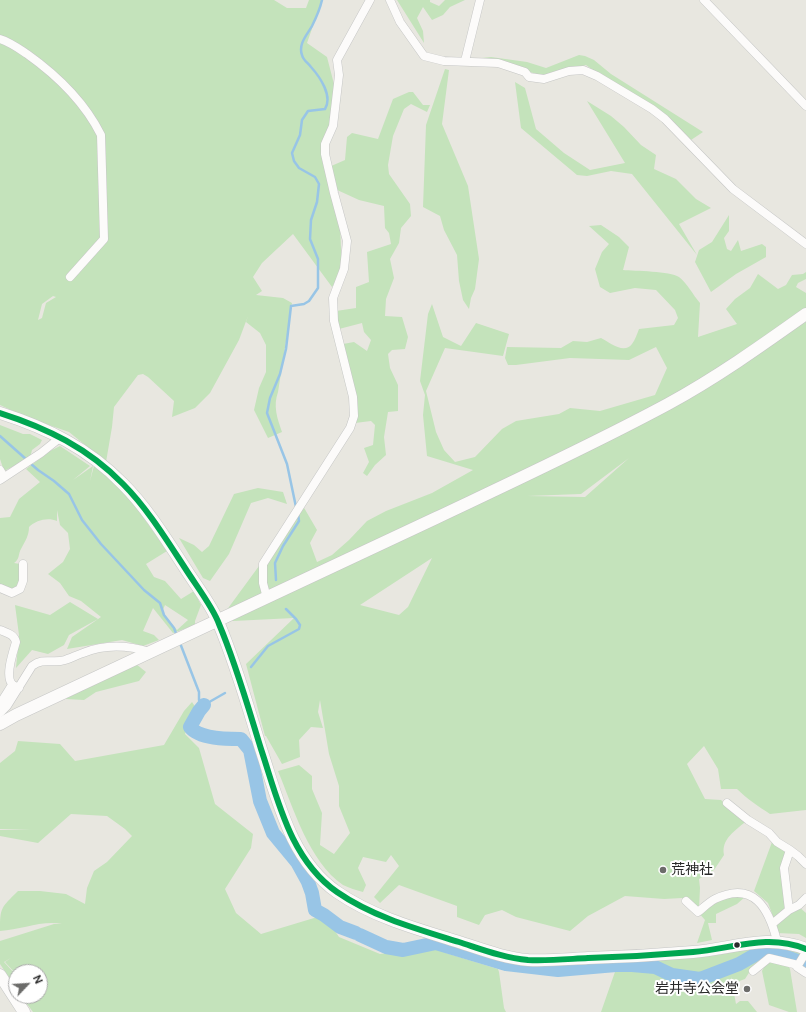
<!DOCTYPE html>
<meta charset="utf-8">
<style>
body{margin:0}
#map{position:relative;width:806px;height:1012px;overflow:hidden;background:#e8e7e0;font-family:"DM Sans",sans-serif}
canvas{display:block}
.north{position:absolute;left:8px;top:964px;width:40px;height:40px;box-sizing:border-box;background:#fff;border:1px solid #aaa;border-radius:50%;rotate:65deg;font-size:11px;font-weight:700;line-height:16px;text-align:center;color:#2a2a2a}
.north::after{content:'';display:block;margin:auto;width:14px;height:18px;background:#6c6c6a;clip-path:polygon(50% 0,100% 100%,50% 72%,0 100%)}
</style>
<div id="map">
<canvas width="806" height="1012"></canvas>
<div class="north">N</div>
</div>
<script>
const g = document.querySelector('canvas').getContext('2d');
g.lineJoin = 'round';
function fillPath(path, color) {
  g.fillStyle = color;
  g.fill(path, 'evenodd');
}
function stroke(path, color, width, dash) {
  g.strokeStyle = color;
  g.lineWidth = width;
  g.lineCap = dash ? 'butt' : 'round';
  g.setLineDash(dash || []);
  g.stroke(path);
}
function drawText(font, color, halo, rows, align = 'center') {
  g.font = font + ' "DM Sans","Noto Sans JP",sans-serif';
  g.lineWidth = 4;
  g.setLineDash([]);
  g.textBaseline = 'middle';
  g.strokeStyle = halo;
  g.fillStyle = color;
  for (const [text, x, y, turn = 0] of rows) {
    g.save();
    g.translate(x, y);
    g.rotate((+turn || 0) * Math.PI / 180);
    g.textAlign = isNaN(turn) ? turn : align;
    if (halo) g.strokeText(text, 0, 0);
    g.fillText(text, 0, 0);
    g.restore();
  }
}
const green = new Path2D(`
 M0,0H274L287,8H306L309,0H322L307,43L327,57L335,88V116L325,137L340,224L342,274L332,287L293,234L262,263L253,277L262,291L256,295L283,298L292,303L278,392C273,406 277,418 282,432L268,438L254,410L259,388L266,372V345L260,333L246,322L248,316L239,340L210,393L195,408L172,417L174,401L148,377L143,374L138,375L114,407L112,427L106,462L69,432L26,417L0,405ZM53,296L56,297L46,303L42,318L38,320L42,304Z
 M397,0H430V2L439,6L445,0H465L450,7L443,15L432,20L423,7L417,18L423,31L424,43Z
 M579,55L585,56L594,60L611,74L703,132L691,140L586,65L544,77L503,62L472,59L491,57L527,62L546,68Z
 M445,69L449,70L442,124L468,186L479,259L475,289L471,298L469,309L463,300L459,281L457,255L444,230L440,216L423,207L426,125Z
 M515,82L525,88L536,129L564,153L590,170L625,163L587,101L611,116L624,127L641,145L656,155L654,169L676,179L696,199L711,208L679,224L697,255L632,174L611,171L587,176L577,175L521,128Z
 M409,92H413L423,105H430L427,112L411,104L404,109L393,136L388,165L389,174L410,204L411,216L401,228L399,243L390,259L394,278L386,299L385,316L402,317L408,337L405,349L392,350L388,354L390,368L398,385V411L388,412L384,437L386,455L375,465L367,476L363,473L369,462L364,448L373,445L375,425L371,421L355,423L343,344L354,342L367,351L371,340L364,332L362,323L339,329L336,311L356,308V287L369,282L367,252L391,244L389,233L385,228L384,206L359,200L335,189L329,167L345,160L347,137L352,133L378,139L393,99Z
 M729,215V231L724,238L727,249L731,251L738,240L741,251L762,244L766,247V257L736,274L711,292L695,262L699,250L712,242Z
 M601,225L619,237L629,247L623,270C635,271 670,271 679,277C687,283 693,295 700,303L698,337L737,324L726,309L735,299L750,288L758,274L778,289L786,285L792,275L803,274L806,272V279L798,283L796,287L806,293V810L770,814C758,806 747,799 737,789H721L718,769L704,746L687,764L705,799L721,800L745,822C735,831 721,839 724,855L714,870L699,879L700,888L699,909L682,898L664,899L625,896L588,916L570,931L516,917L502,910L485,915L479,925L457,917V906L399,885L380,903L374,897L399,866L391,855L386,862L363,857L358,868L366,885L363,892C356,890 349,888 343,885C309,862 293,807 278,771L299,765L312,776V789L322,813L320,845L334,854L350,833L339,806V786L329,754L320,700L318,712L323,728L311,727L299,740L300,757L282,764L266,736H265L246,664L294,618L233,621L226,611L303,506L317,530L310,543L317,562L332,555L349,540L367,521L386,511L432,493L473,470L427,456L423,415L425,395L420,381L428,314L432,304L443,337L461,346L476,323L509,334L503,356L445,348L426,391L436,432L444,450L455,462L475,457L502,429L516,421L559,414L570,408L600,411L655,395L667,368L656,347L629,360L570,358L516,365H508L505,358L507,347L561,348L573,341L587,342L601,338C609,342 624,355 632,344C635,340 637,334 639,329L674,325L678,318L675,310L656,290L635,288L610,293L600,287L595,269L602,252L609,244L589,226ZM629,458L585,497L527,496L581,494ZM432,558L408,607L399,615L360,605Z
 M0,425L23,434H30L42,440L40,444L32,450L30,458L4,471L0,459Z
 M60,446L90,466L73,480L93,466L90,481L94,466L119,487L134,504L167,551L146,564L154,577L165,581L181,599L194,591L201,605L195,621V625L173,633L153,608L143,631L154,635L159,640L143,646L122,640L67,649L72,637L101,617L81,601L69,596L60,583L48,574L63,562L70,549L68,533L60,525L57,510V521C48,517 36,520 29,527C29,536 25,541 21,549C18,554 20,559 14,563L20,564V589H0V518L10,517L19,499L40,482L26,469L50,451ZM165,605L188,620L177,630L162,612Z
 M258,488L283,492L287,504L268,498L251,503L229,554L210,581L203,578L179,538L194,545L202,552L209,546L234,494Z
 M70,602L98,619L69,635L64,645L48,654L32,650L16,668L19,635L15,605L50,615Z
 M136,664L146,672L139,681L96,692L84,700L65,699Z
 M192,702L196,708L185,734L199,748L215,804L253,834L251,848L225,889L236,913L261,934L324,915L339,937L380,954L415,949L433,945L446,953L498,969L499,972L504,1008L506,1012H33L21,996H40V972H16V974L5,962L11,958L4,962L16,975V988L0,964V941L54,924H62C42,920 21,930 0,931C0,907 1,908 18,891H40L66,894L85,904L87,888L94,871L107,862L132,836L125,829L107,816L71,814L38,843L0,836V830H31L0,829V763L15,751L18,741L60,744L75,761L164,745L184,711Z
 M772,842L789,852L786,909L774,919L768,903L754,891Z
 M746,896L737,904L716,914V923H708L712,940L697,943L705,920L698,912L720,899Z
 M798,906L806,913V938L799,934L777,933L776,923Z
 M766,946H783L806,954V961L792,956L806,966V971L787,963L790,969L797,1012H789L769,1005L762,971L765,965L752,968L745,979L734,983L731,977L736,1004L740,1001H748L757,1012H601L616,969L650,970L688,979L694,976L648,961L717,955ZM755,952L733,964L705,972L731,960ZM722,976L703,982L708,984L709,987L703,995L707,987L702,983L691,980L700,981Z`);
const stream = new Path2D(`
 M0,436L27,460
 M30,463L38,470L54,481L69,494L82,520L101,544L144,590L160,603L164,615L174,628L177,636
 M296,507L287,464L267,413L270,398L280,374L286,349L291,306L304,304L309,301L318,288V259L310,239L311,220L317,202L319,184L315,177L299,168L294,161L292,153L300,135L302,120L308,111L325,109C333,96 320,77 311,67C308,63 303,60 302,55C298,44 307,35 312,26C316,18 320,9 322,0
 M276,580L275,563L283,546L299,521L298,514
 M180,643L199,692V700L204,705L225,693
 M251,667L268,646L299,629L300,625L296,619L286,609`);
const river = new Path2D(`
 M204,705L199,711L190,727C199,739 227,739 241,739L250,750L260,801L273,833L297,862L308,882L312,893L315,910L324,915L340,927L356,933
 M360,935L386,947L403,950L436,943L506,964L558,970L616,965H632L655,967L672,975L700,979L739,964L760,952H772L798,961L806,966`);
const street = new Path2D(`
 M390,0L400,22L424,56L444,61L498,63L525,72L529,77L544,79L569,71L583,70L597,76L652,109L665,119L733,189L806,244
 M704,0L806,106
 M0,39C10,42 18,48 27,54C58,76 84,101 101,135L104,239L70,277
 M465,61L480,0
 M0,470L4,477
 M0,480L41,453L61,437
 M0,588L12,593L20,589L23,581V564
 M267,598L263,583V564L350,428L354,416L353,397L334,321L333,298L344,269L347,241L334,193L325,154V144L333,126L339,75L337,60L370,0
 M0,630C7,633 14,634 16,642C13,652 4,678 13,685C15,686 17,687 19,688
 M0,704L12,685
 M0,713L7,706L32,666C43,657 53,664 65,660C71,658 77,655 83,653C105,644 127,645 150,652
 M727,803L748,820L769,833L777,842L790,850L784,868L789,910L772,924
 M790,850L798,856L806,864
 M686,901L698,912C703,908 709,902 715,899C754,880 769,909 777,941
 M789,910L799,905L806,898
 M806,952L797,967L806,973
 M753,971L769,958L798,965`);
const secondary = new Path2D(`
 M0,413C47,428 88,448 123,484C147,508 166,539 185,568C195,584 213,607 219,624C236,664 248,707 261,749C278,800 290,859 337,892C373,917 417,929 459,942C481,949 504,958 528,960C548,961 568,959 588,958C623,957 658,955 693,952C732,949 767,933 806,949
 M0,724L16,715C156,650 296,585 436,518C514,481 592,445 668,404C716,378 761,346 806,314
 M0,975L24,1012`);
const bus1 = new Path2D(`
 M0,413C47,428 88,448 123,484C147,508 166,539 185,568C195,584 213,607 219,624C236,664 248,707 261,749C278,800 290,859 337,892C373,917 417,929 459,942C481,949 504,958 528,960C548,961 568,959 588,958C623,957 658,955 693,952C732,949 767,933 806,949`);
const markers = [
 [663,870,4,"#6c6c6a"],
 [737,945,3.5,"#2a2a2a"],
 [747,989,4,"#6c6c6a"]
];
const poiNames = [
 ["荒神社",671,870],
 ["岩井寺公会堂",739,989,"right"]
];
fillPath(green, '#c4e3bb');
stroke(stream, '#98c5e6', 2.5);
stroke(river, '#98c5e6', 14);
stroke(street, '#c5c6c5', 9);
stroke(secondary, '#c5c6c5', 13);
stroke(street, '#fcfbfa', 8);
stroke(secondary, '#fcfbfa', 12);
stroke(bus1, '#00a651', 6);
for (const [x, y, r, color] of markers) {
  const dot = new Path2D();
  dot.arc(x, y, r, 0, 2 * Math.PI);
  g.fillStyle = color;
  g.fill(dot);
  stroke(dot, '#fff', 1.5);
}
drawText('14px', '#2a2a2a', '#fff', poiNames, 'left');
</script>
